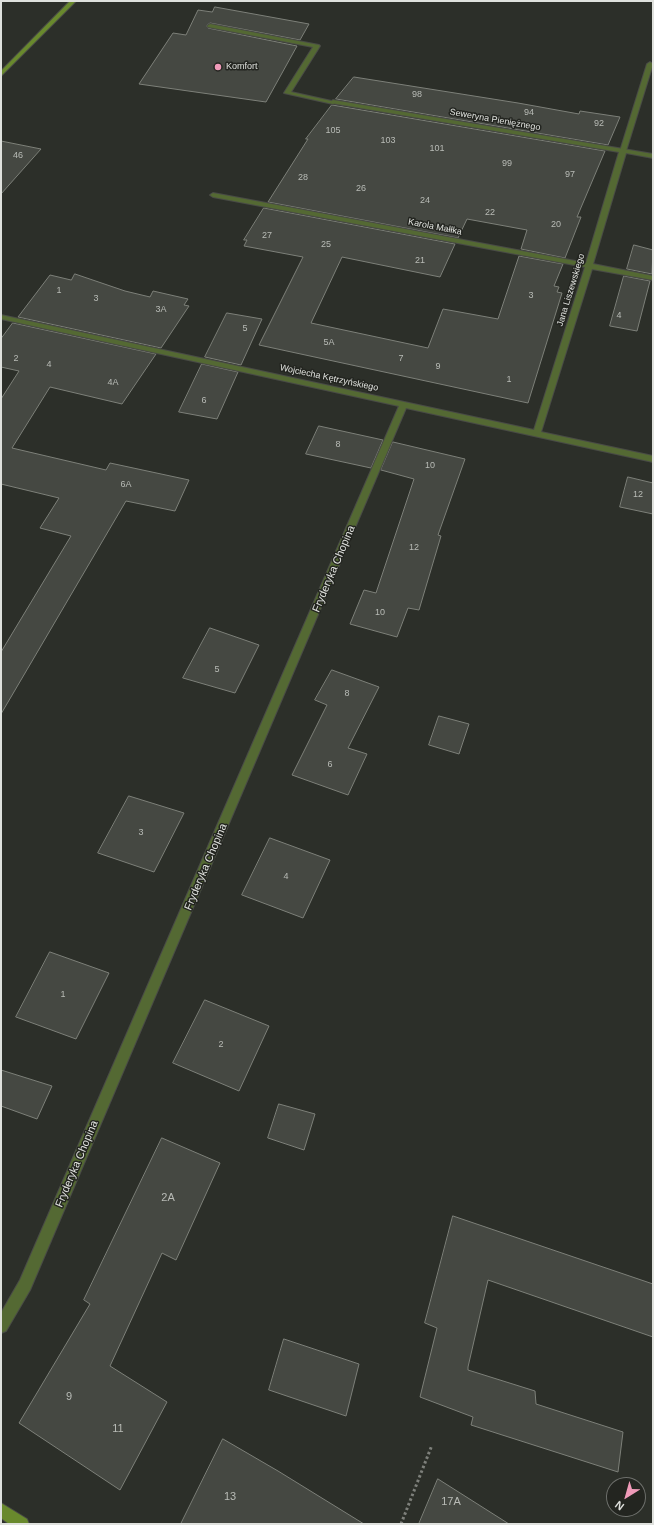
<!DOCTYPE html>
<meta charset="utf-8">
<style>
body{margin:0}
#map{position:relative;width:654px;height:1525px;overflow:hidden;background:#2c2f29;font-family:Arial,sans-serif}
canvas{display:block}
.frame{position:absolute;inset:0;border:2px solid #dfe1dd;pointer-events:none}
.north{position:absolute;left:606px;top:1477px;width:40px;height:40px;box-sizing:border-box;background:#232520;border:1px solid #6e706c;border-radius:50%;rotate:217deg;font-size:11px;font-weight:700;line-height:16px;text-align:center;color:#dfe1dd}
.north::after{content:'';display:block;margin:auto;width:14px;height:18px;background:#ef9ab8;clip-path:polygon(50% 0,100% 100%,50% 72%,0 100%)}
</style>
<div id="map">
<canvas width="654" height="1525"></canvas>
<div class="frame"></div>
<div class="north">N</div>
</div>
<script>
const g = document.querySelector('canvas').getContext('2d');
g.lineJoin = 'round';
function fillPath(path, color) {
  g.fillStyle = color;
  g.fill(path, 'evenodd');
}
function stroke(path, color, width, dash) {
  g.strokeStyle = color;
  g.lineWidth = width;
  g.lineCap = dash ? 'butt' : 'round';
  g.setLineDash(dash || []);
  g.stroke(path);
}
function drawText(font, color, halo, rows, align = 'center') {
  g.font = font + ' Arial,sans-serif';
  g.lineWidth = 3;
  g.setLineDash([]);
  g.textBaseline = 'middle';
  g.strokeStyle = halo;
  g.fillStyle = color;
  for (const [text, x, y, turn = 0] of rows) {
    g.save();
    g.translate(x, y);
    g.rotate((+turn || 0) * Math.PI / 180);
    g.textAlign = isNaN(turn) ? turn : align;
    if (halo) g.strokeText(text, 0, 0);
    g.fillText(text, 0, 0);
    g.restore();
  }
}
const building = new Path2D(`
 M215,7L309,24L300,40L210,23L206,26L208,28L297,46L266,102L139,84L173,33L186,35L198,10L212,12Z
 M354,77L518,103L579,114L580,111L620,117L608,145L336,99Z
 M332,105L605,151L577,217H581L565,258L521,249L527,230L467,219L458,238L268,202L308,139H306Z
 M1,141L41,149L1,194Z
 M264,208L455,244L440,277L342,257L311,323L428,348L443,309L498,319L519,256L563,264L554,286L559,287L557,292L562,293L528,403L259,345L303,257L244,246L247,240H244Z
 M634,245L653,250L652,274L627,269Z
 M75,274L125,291L150,297L153,291L188,299L184,305L189,306L161,348L18,317L50,275L71,280Z
 M624,276L650,281L637,331L610,326Z
 M227,313L262,319L241,365L205,357Z
 M13,323L156,354L122,404L50,387L12,448L106,470L110,463L189,480L175,511L126,501L1,714V652L71,536L40,528L59,498L1,484V399L19,371L1,367V339Z
 M202,364L238,372L217,419L179,412Z
 M319,426L383,440L371,468L306,454Z
 M393,442L465,459L438,535L441,536L419,610L408,608L397,637L350,624L364,590L376,593L414,479L381,470Z
 M628,477L653,483V514L620,507Z
 M210,628L259,645L235,693L183,678Z
 M332,670L379,687L348,748L367,754L348,795L292,775L327,705L315,700Z
 M439,716L469,724L459,754L429,745Z
 M129,796L184,813L154,872L98,853Z
 M270,838L330,860L303,918L242,895Z
 M50,952L109,973L76,1039L16,1017Z
 M205,1000L269,1026L239,1091L173,1063Z
 M1,1070L52,1086L37,1119L1,1106Z
 M279,1104L315,1114L304,1150L268,1138Z
 M162,1138L220,1163L176,1260L162,1253L110,1366L167,1402L120,1490L19,1423L90,1304L84,1300Z
 M453,1216L653,1284V1337L488,1280L468,1367V1370L535,1391L536,1404L623,1432L618,1472L471,1425L473,1417L420,1397L437,1328L425,1323Z
 M284,1339L359,1364L346,1416L269,1390Z
 M223,1439L278,1471L364,1524H181Z
 M438,1479L509,1524H419Z`);
const path = new Path2D(`
 M401,1524L432,1445`);
const lane = new Path2D(`
 M210,24L319,45L320,46L291,92L336,102L333,104L284,93L313,47L208,27L207,26Z
 M650,62L653,64L626,151L621,152L620,151L647,64Z`);
const street = new Path2D(`
 M333,100L653,154V158L626,153L593,264L653,276V280L592,269L541,432L653,456V462L406,408L30,1290L6,1331L1,1333V1313L20,1280L399,406L1,319V315L534,430L585,267L213,197L210,195L213,193L586,263L619,152L331,103L330,102Z`);
const secondary = new Path2D(`
 M70,1H76L1,76V71Z
 M1,1503L27,1519L29,1524H9L1,1518Z`);
const markers = [
 [218,67,4,"#ef9ab8"]
];
const farPoinames = [
 ["Komfort",226,67]
];
const numberNames = [
 ["98",417,95],
 ["94",529,113],
 ["92",599,124],
 ["105",333,131],
 ["103",388,141],
 ["101",437,149],
 ["46",18,156],
 ["99",507,164],
 ["97",570,175],
 ["28",303,178],
 ["26",361,189],
 ["24",425,201],
 ["22",490,213],
 ["20",556,225],
 ["27",267,236],
 ["25",326,245],
 ["21",420,261],
 ["1",59,291],
 ["3",531,296],
 ["3",96,299],
 ["3A",161,310],
 ["4",619,316],
 ["5",245,329],
 ["5A",329,343],
 ["2",16,359],
 ["7",401,359],
 ["4",49,365],
 ["9",438,367],
 ["1",509,380],
 ["4A",113,383],
 ["6",204,401],
 ["8",338,445],
 ["10",430,466],
 ["6A",126,485],
 ["12",638,495],
 ["12",414,548],
 ["10",380,613],
 ["5",217,670],
 ["8",347,694],
 ["6",330,765],
 ["3",141,833],
 ["4",286,877],
 ["1",63,995],
 ["2",221,1045]
];
const farStreetnames = [
 ["Seweryna Pieniężnego",495,120,10],
 ["Karola Małłka",435,227,11],
 ["Jana Liszewskiego",571,290,-73],
 ["Wojciecha Kętrzyńskiego",329,378,12]
];
const streetNames = [
 ["Fryderyka Chopina",334,569,-67],
 ["Fryderyka Chopina",206,867,-67],
 ["Fryderyka Chopina",77,1164,-67]
];
const nearNumbernames = [
 ["2A",168,1198],
 ["9",69,1397],
 ["11",118,1429],
 ["13",230,1497],
 ["17A",451,1502]
];
fillPath(building, '#454842');
stroke(building, '#7d8079', 1);
stroke(lane, '#494b46', 2);
stroke(street, '#494b46', 2);
stroke(secondary, '#494b46', 2);
stroke(path, '#7e807b', 3, [2.5, 2.5]);
fillPath(lane, '#546933');
fillPath(street, '#546933');
fillPath(secondary, '#69892d');
for (const [x, y, r, color] of markers) {
  const dot = new Path2D();
  dot.arc(x, y, r, 0, 2 * Math.PI);
  g.fillStyle = color;
  g.fill(dot);
  stroke(dot, '#232520', 1.5);
}
drawText('9px', '#dfe1dd', '#232520', farPoinames, 'left');
drawText('9px', '#b8bbb6', null, numberNames);
drawText('9px', '#dfe1dd', '#232520', farStreetnames);
drawText('11px', '#dfe1dd', '#232520', streetNames);
drawText('11px', '#b8bbb6', null, nearNumbernames);
</script>
